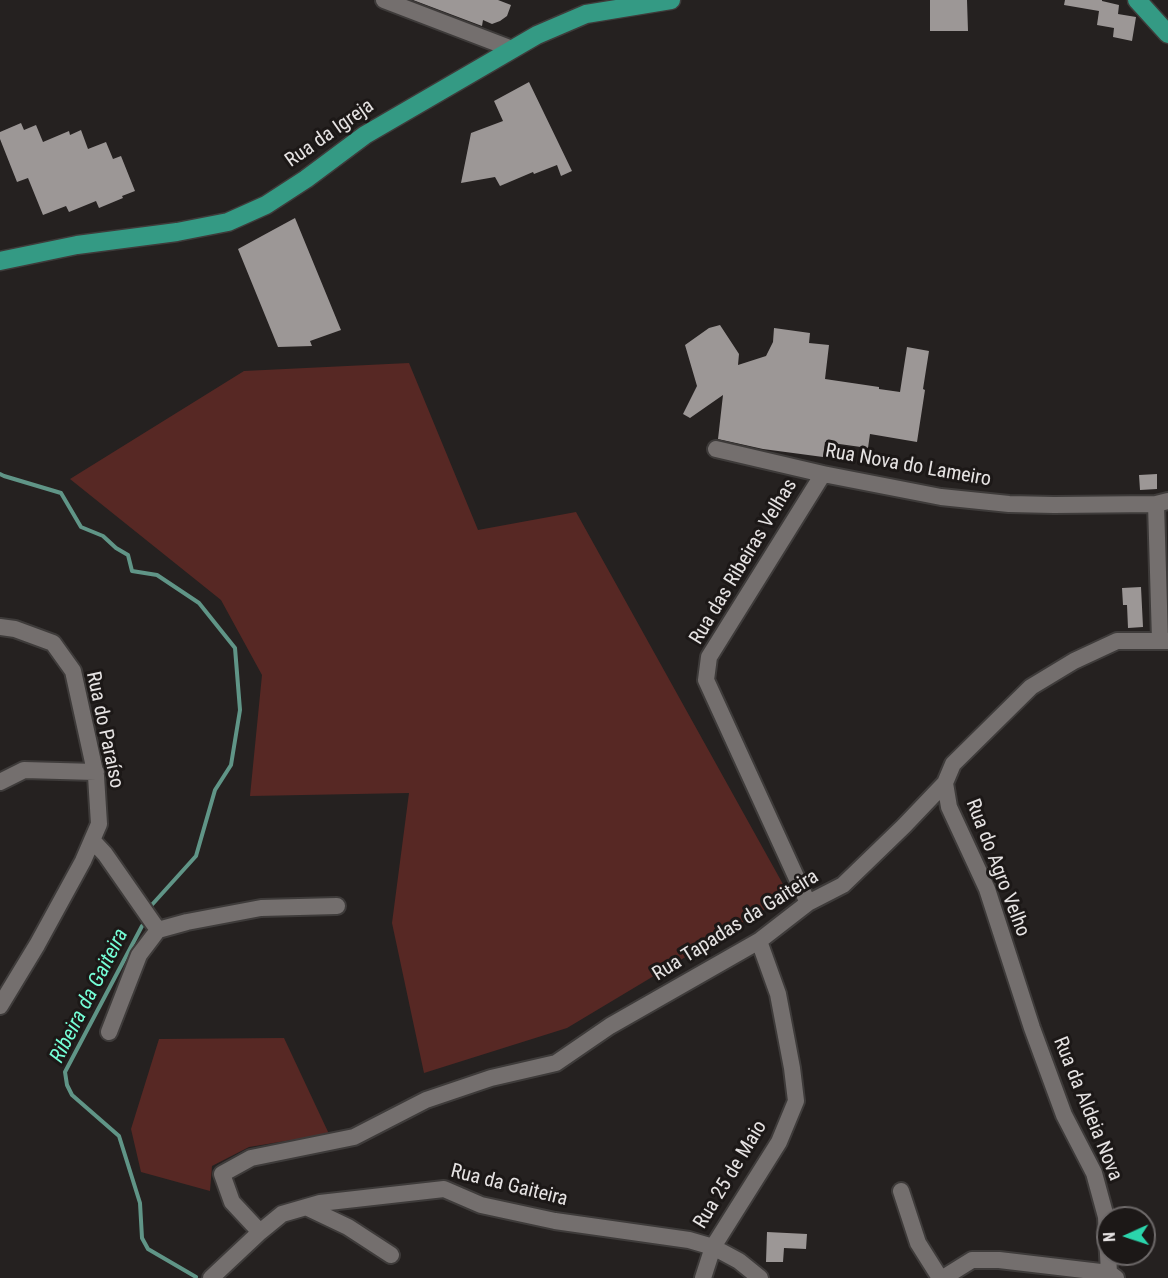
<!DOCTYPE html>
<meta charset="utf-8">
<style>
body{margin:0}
#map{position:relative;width:1168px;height:1278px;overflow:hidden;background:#252120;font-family:"Roboto Condensed",sans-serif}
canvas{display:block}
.north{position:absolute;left:1096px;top:1206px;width:60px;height:60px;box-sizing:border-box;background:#1c1817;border:2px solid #6d6969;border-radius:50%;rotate:267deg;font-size:16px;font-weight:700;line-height:24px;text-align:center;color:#e6e3e3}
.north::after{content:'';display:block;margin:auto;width:21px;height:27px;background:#2bd5ac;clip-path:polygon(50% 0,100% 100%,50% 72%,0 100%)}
</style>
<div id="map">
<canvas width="1168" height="1278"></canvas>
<div class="north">N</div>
</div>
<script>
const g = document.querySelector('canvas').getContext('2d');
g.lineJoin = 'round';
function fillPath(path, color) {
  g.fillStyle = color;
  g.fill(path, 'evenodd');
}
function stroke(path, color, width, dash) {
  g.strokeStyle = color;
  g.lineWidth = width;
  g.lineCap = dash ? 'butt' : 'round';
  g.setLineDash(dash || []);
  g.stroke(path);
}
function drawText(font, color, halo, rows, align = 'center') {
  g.font = font + ' "Roboto Condensed",sans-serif';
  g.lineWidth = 6;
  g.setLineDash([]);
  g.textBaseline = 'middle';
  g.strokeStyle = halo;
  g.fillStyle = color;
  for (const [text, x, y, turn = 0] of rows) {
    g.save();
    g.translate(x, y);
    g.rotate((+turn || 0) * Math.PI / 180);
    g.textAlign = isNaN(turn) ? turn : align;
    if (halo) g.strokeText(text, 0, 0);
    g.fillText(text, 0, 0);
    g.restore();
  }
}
const green = new Path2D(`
 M409,363L478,530L576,512L789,895L567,1028L424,1073L392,923L409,793L250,796L262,675L221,600L70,479L244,371Z
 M284,1038L329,1134L249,1147L212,1166L210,1191L141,1172L131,1129L159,1039Z`);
const stream = new Path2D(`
 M0,474L4,476L61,493L81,527L103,536L116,548L128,555L132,571L157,575L199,603L235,648L240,710L231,765L215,790L196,856L149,908
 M142,926L65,1072L67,1085L72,1095L119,1136L140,1203L142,1238L148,1249L196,1277`);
const building = new Path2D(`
 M413,0H498L511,5L507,16L500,21L492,24L483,20L482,26Z
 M930,0H967L968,31H930Z
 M1065,0H1102V1L1119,5L1118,14L1136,17L1132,41L1113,37L1114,28L1097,25L1099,11L1064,5Z
 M529,82L572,171L561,176L557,165L534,174L533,172L500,186L495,177L461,183L471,133L503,121L494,101Z
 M21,123L24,130L36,125L43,142L69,131L70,135L81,130L88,149L106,142L113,159L121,156L135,191L122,196L123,198L99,208L96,201L69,212L66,206L43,215L28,178L17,182L0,139V132Z
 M295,218L341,330L310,341L312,346L278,347L238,249Z
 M720,325L739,354L738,365L766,356L773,342L774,328L810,333L809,343L829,345L825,379L879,387V389L900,392L907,347L929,351L923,389L925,390L917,442L870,434L868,448L825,442L823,457L763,449L718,439L723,395L690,418L683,414L697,386L685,345L709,328Z
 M1157,474V489L1140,490L1139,475Z
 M1141,587L1143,627L1128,628L1127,605H1123L1122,588Z
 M767,1232L807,1234L806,1249L784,1248L783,1262H766Z`);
const minor = new Path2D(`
 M384,0L512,49
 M716,449L823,474L941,497L1009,504L1054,505L1156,504L1168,501
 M1156,504L1160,640
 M0,627L15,629L53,643L73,671L96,776L99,824L83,861L37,945L0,1006
 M0,782L24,770L96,772
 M92,840L105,854L158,930L139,955L109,1032
 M808,903L706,680L709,657L823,474
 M158,930L187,922L261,908L337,906
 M901,1191L918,1243L940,1278
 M306,1207L348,1227L391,1255
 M260,1232L232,1202L222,1174L251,1158L354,1137L426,1100L491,1078L556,1063L610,1026L759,941L808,903L843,885L904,826L945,783
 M211,1278L260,1232L282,1214L320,1203L444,1189L481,1205L555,1221L689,1240L713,1247L739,1261L760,1278
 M703,1278L713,1247L779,1142L796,1101L792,1068L778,994L759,941
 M943,1278L972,1260H999L1109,1273L1116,1278
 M1107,1278L1109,1273L1106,1217L1094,1173L1064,1115L1032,1028L987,889L949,807L945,783L953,764L1031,687L1074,661L1117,641H1168`);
const major = new Path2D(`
 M1137,0L1168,34
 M0,261L77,245L177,232L228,222L266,205L306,179L365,135L537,35L586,14L671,0`);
const streetNames = [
 ["Rua da Igreja",330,134,-35],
 ["Rua Nova do Lameiro",908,466,10],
 ["Rua das Ribeiras Velhas",744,562,-59],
 ["Rua do Paraíso",104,730,78],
 ["Rua do Agro Velho",997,868,69],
 ["Rua Tapadas da Gaiteira",736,926,-32],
 ["Rua da Aldeia Nova",1087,1109,68],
 ["Rua 25 de Maio",731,1175,-59],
 ["Rua da Gaiteira",509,1186,14]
];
const waterNames = [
 ["Ribeira da Gaiteira",90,996,-63]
];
fillPath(green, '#572824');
stroke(stream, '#609587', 4);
fillPath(building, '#9c9796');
stroke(minor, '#3e3b3a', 20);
stroke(major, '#3e3b3a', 21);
stroke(minor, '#746f6e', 16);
stroke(major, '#349a84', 18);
drawText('20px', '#e6e3e3', '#1c1817', streetNames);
drawText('italic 21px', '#75fed6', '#1c1817', waterNames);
</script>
